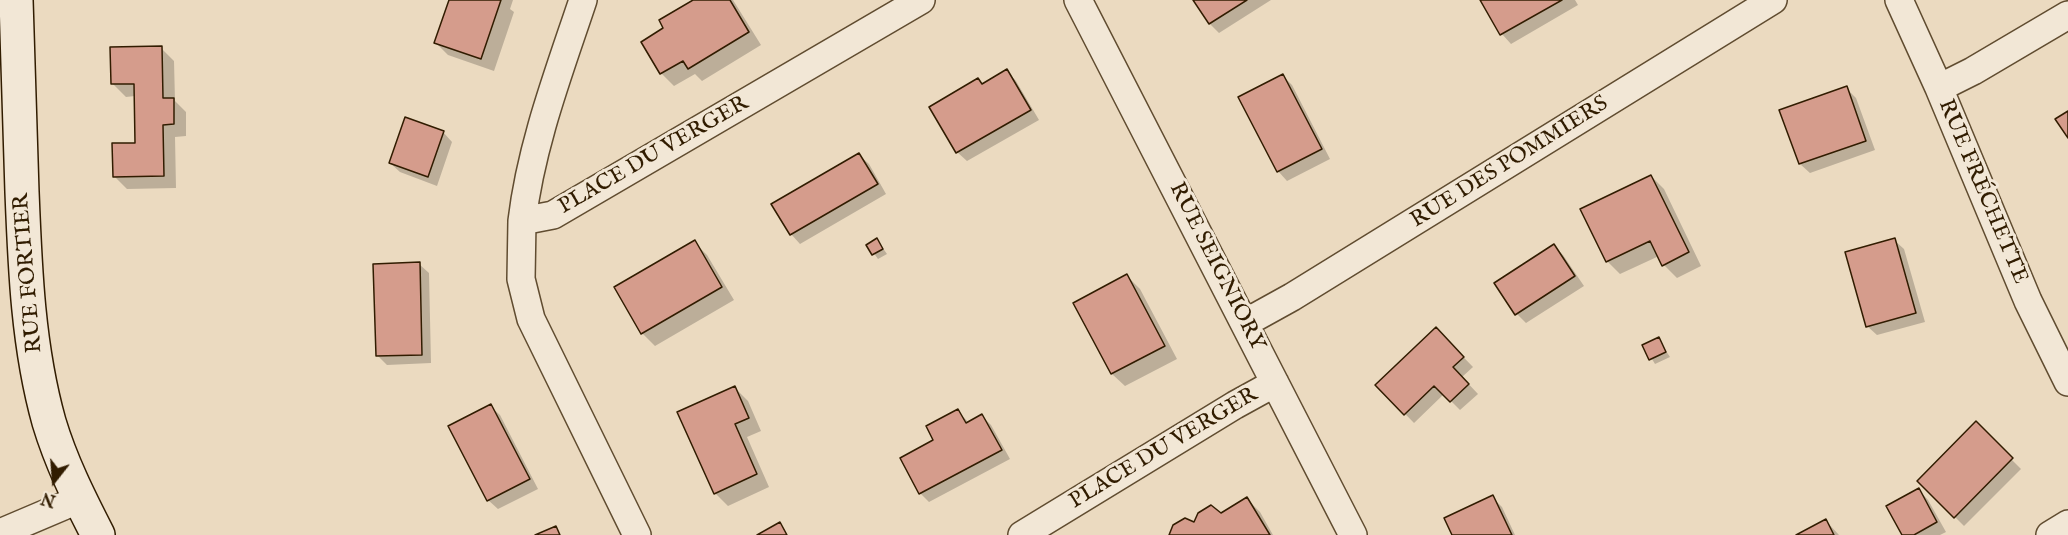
<!DOCTYPE html>
<meta charset="utf-8">
<style>
body{margin:0}
#map{position:relative;width:2068px;height:535px;overflow:hidden;background:#ebdac0;font-family:"IM FELL English",serif}
canvas{display:block}
.north{position:absolute;left:24px;top:451px;width:60px;height:60px;-webkit-text-stroke:4px #f2e7d6;paint-order:stroke;rotate:197deg;font-size:16px;font-weight:700;line-height:24px;text-align:center;color:#311c00}
.north::after{content:'';display:block;margin:auto;width:21px;height:27px;background:#311c00;clip-path:polygon(50% 0,100% 100%,50% 72%,0 100%)}
</style>
<div id="map">
<canvas width="2068" height="535"></canvas>
<div class="north">N</div>
</div>
<script>
const g = document.querySelector('canvas').getContext('2d');
g.lineJoin = 'round';
function fillPath(path, color) {
  g.fillStyle = color;
  g.fill(path, 'evenodd');
}
function stroke(path, color, width, dash) {
  g.strokeStyle = color;
  g.lineWidth = width;
  g.lineCap = dash ? 'butt' : 'round';
  g.setLineDash(dash || []);
  g.stroke(path);
}
function drawText(font, color, halo, rows, align = 'center') {
  g.font = font + ' "IM FELL English",serif';
  g.lineWidth = 6;
  g.setLineDash([]);
  g.textBaseline = 'middle';
  g.strokeStyle = halo;
  g.fillStyle = color;
  for (const [text, x, y, turn = 0] of rows) {
    g.save();
    g.translate(x, y);
    g.rotate((+turn || 0) * Math.PI / 180);
    g.textAlign = isNaN(turn) ? turn : align;
    if (halo) g.strokeText(text, 0, 0);
    g.fillText(text, 0, 0);
    g.restore();
  }
}
const shadow = new Path2D(`
 M450,0H513L510,9L514,12L494,71L448,55L435,42Z
 M696,0H733L761,45L702,81L695,74L674,86L661,73L665,28Z
 M1195,0H1271L1219,33L1210,24Z
 M1482,0H1575L1578,5L1511,44L1502,34Z
 M161,48L174,61L175,101L186,112V136L175,137L176,188L127,189L114,176L136,145L135,96L126,97L113,84Z
 M1007,71L1016,81L1039,120L967,161L957,152L978,80L983,85Z
 M1283,76L1292,85L1330,159L1287,181L1278,171Z
 M1846,88L1856,98L1875,150L1810,173L1800,164L1781,111Z
 M443,132L452,142L437,186L400,172L390,163Z
 M859,155L869,164L886,194L800,244L791,234Z
 M1651,176L1664,189L1701,266L1677,278L1664,265L1659,256L1620,274L1607,261Z
 M877,240L887,254L878,259L868,245Z
 M1894,240L1904,249L1925,322L1877,335L1867,326Z
 M694,242L707,255L734,300L655,346L642,333Z
 M1554,246L1563,255L1584,286L1526,323L1517,314L1496,283Z
 M419,264L429,273L431,363L387,365L377,355Z
 M1127,276L1140,289L1177,359L1125,386L1112,374L1075,304Z
 M1436,329L1473,367L1462,377L1478,394L1460,410L1444,394L1414,423L1377,385Z
 M1658,339L1670,357L1655,364L1644,346Z
 M735,388L748,401L761,431L747,437L769,487L728,506L715,493Z
 M490,406L500,415L538,489L498,509L488,500Z
 M958,411L969,423L982,416L991,425L1010,459L929,502L920,493L935,441Z
 M1976,424L2021,469L1964,526L1919,481Z
 M1919,490L1928,500L1946,532L1940,535H1904Z
 M1492,497L1502,507L1515,535H1453Z
 M1247,499L1260,512L1273,535H1170L1221,515Z
 M1826,521L1839,535H1800Z`);
const building = new Path2D(`
 M449,0H501L481,59L434,43Z
 M693,0H730L749,32L688,69L683,61L660,74L641,42L663,28L659,20Z
 M1193,0H1247L1209,24Z
 M1480,0H1562L1500,35Z
 M162,46L163,98H174V124L163,125L164,176L113,177L112,143H135L134,84H111L110,47Z
 M1007,69L1031,110L956,153L929,107L978,78L982,84Z
 M1283,74L1322,149L1277,172L1238,97Z
 M1847,86L1866,141L1799,164L1779,110Z
 M2068,111V138L2055,119Z
 M405,117L444,131L428,177L389,163Z
 M859,153L878,184L790,235L771,204Z
 M1651,175L1689,252L1662,266L1650,241L1606,262L1580,209Z
 M877,238L883,249L872,255L866,245Z
 M1895,238L1916,313L1866,327L1845,252Z
 M695,240L722,287L641,334L614,287Z
 M1554,244L1575,276L1515,315L1494,283Z
 M420,262L422,355L376,356L373,264Z
 M1127,274L1165,346L1111,374L1073,303Z
 M1436,327L1464,357L1453,367L1469,384L1450,402L1434,386L1404,415L1375,385Z
 M1659,337L1666,352L1649,360L1642,345Z
 M735,386L749,418L735,424L757,474L714,494L677,412Z
 M491,404L530,479L487,501L448,426Z
 M958,409L966,423L982,414L1002,450L919,494L900,458L933,440L926,426Z
 M1976,421L2013,458L1954,518L1917,481Z
 M1919,488L1937,522L1914,535H1902L1886,506Z
 M1493,495L1512,535H1452L1444,518Z
 M1247,497L1270,535H1169L1173,525L1185,518L1194,522L1198,513L1211,505L1221,513Z
 M1826,519L1834,535H1796Z
 M780,522L787,535H757Z
 M556,526L560,535H535Z`);
const street = new Path2D(`
 M1078,0L1353,535
 M1899,0L1939,88L2028,301L2068,382
 M1939,88L1973,71L2068,15
 M522,221C531,145 559,72 583,0
 M1245,323L1292,297L1773,0
 M0,533L80,499
 M637,535L531,319L521,279L522,221L553,215L921,0
 M1022,535L1235,405L1275,383
 M2050,535L2068,524`);
const secondary = new Path2D(`
 M16,0C18,64 20,128 22,192C25,269 28,347 49,422C61,462 79,498 98,535`);
const streetNames = [
 ["PLACE DU VERGER",654,156,-30],
 ["RUE DES POMMIERS",1510,163,-32],
 ["RUE FRÉCHETTE",1982,192,67],
 ["RUE SEIGNIORY",1216,267,63],
 ["RUE FORTIER",29,273,-95],
 ["PLACE DU VERGER",1164,449,-31]
];
fillPath(shadow, '#0003');
fillPath(building, '#d59c8c');
stroke(building, '#311c00', 1.5);
stroke(street, '#604c30', 30);
stroke(secondary, '#311c00', 36);
stroke(street, '#f2e7d6', 27);
stroke(secondary, '#f2e7d6', 33);
drawText('22px', '#311c00', '#f2e7d6', streetNames);
</script>
